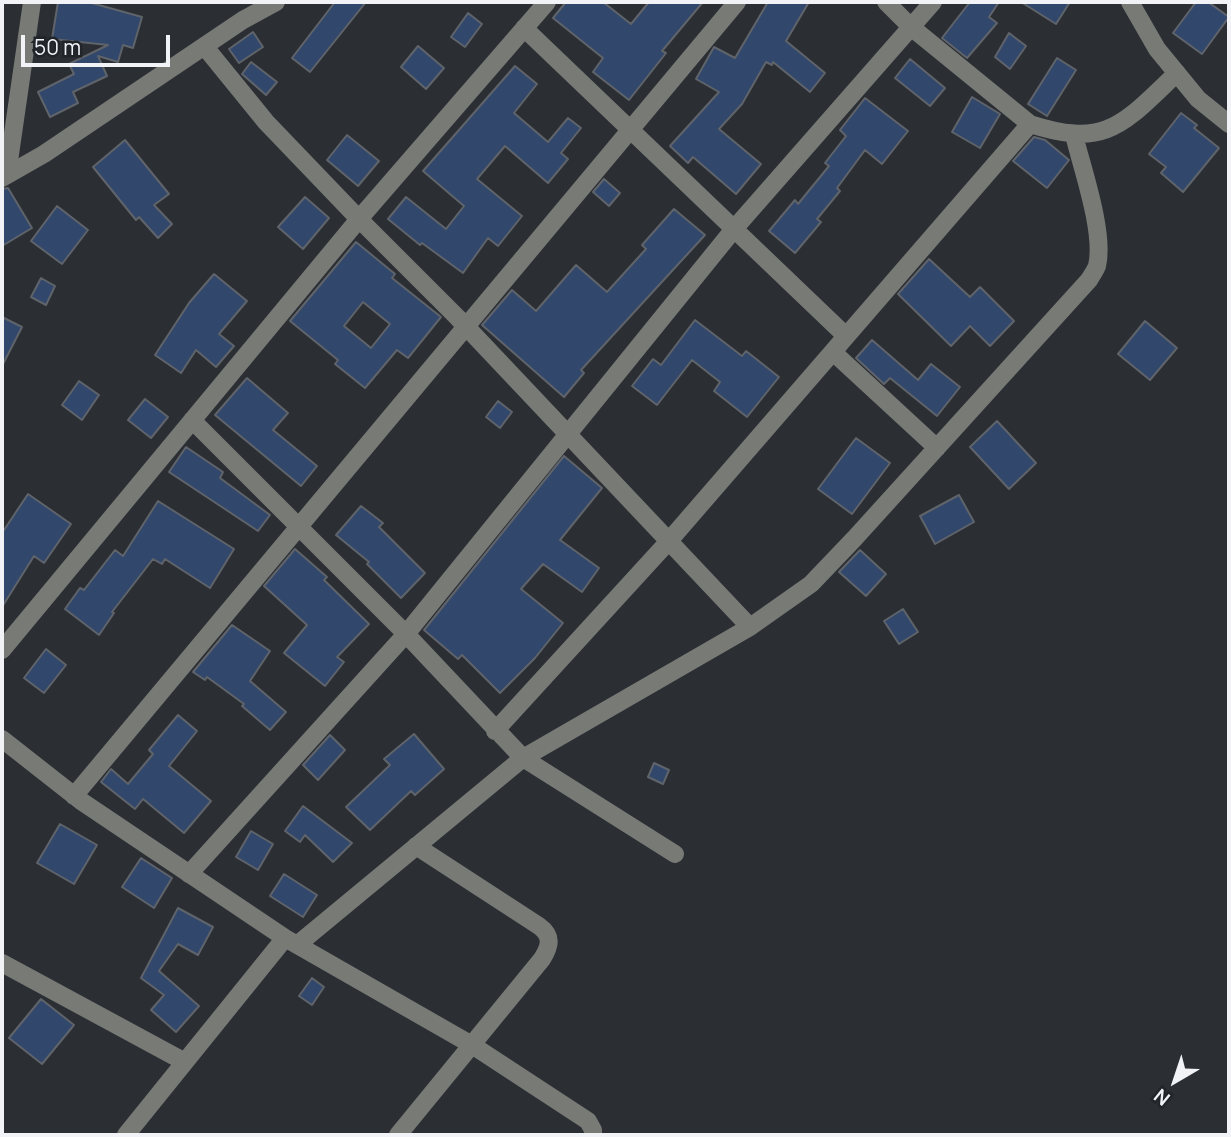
<!DOCTYPE html>
<style>
body{margin:0}
#map{position:relative;width:1231px;height:1137px;overflow:hidden;background:#2b2f34;font-family:Manrope,sans-serif}
canvas{display:block}
.frame{position:absolute;inset:0;border:4px solid #f1f3f7;pointer-events:none}
.north{position:absolute;left:1140px;top:1046px;width:70px;height:70px;-webkit-text-stroke:5px #21252a;paint-order:stroke;rotate:219deg;font-size:19px;font-weight:700;line-height:28px;text-align:center;color:#f1f3f7}
.north::after{content:'';display:block;margin:auto;width:24px;height:32px;background:#f1f3f7;clip-path:polygon(50% 0,100% 100%,50% 72%,0 100%)}
.scale{position:absolute;left:21px;top:35px;width:149px;height:32px;box-sizing:border-box;border:4px solid #f1f3f7;border-top:0;padding-left:9px;font-size:21px;line-height:24px;white-space:nowrap;color:#f1f3f7;-webkit-text-stroke:5px #21252a;paint-order:stroke}
</style>
<div id="map">
<canvas width="1231" height="1137"></canvas>
<div class="frame"></div>
<div class="north">N</div>
<div class="scale">50 m</div>
</div>
<script>
const g = document.querySelector('canvas').getContext('2d');
g.lineJoin = 'round';
function fillPath(path, color) {
  g.fillStyle = color;
  g.fill(path, 'evenodd');
}
function stroke(path, color, width, dash) {
  g.strokeStyle = color;
  g.lineWidth = width;
  g.lineCap = dash ? 'butt' : 'round';
  g.setLineDash(dash || []);
  g.stroke(path);
}
const building = new Path2D(`
 M58,2H88L142,17L133,48L123,45L118,62L98,56L107,76L73,92L78,103L50,117L38,92L74,74L69,64L108,45L52,39Z
 M335,2H366L310,72L292,58Z
 M566,2H603L631,24L649,2H703L662,51L666,53L629,100L593,72L603,58L553,18Z
 M768,2H809L786,41L825,73L810,92L773,62L772,65L766,62L742,104L719,129L761,164L736,194L693,157L688,163L670,146L719,92L696,79L714,47L735,58Z
 M970,2H999L989,17L997,23L967,58L942,38Z
 M1021,2H1070L1056,24Z
 M1196,2H1208L1229,17L1202,54L1173,33Z
 M468,13L482,24L465,47L451,37Z
 M253,32L263,47L239,63L229,49Z
 M1009,33L1026,46L1010,69L995,57Z
 M418,46L444,68L426,89L401,67Z
 M1057,58L1076,70L1047,116L1028,104Z
 M910,59L945,88L930,106L895,78Z
 M251,62L277,82L266,95L242,74Z
 M515,66L537,84L514,113L548,142L568,118L581,128L561,153L568,159L548,183L505,146L477,179L522,216L498,246L488,238L463,273L422,243L420,245L388,219L406,197L446,229L464,206L423,171Z
 M972,97L1000,114L980,148L952,132Z
 M865,98L908,131L882,164L865,150L837,188L840,191L817,219L821,222L795,253L769,231L795,200L798,204L829,166L825,163L846,136L840,130Z
 M1181,113L1197,125L1194,128L1219,148L1183,192L1161,173L1166,167L1149,154Z
 M347,135L379,161L358,186L327,160Z
 M1034,137L1045,140L1069,160L1047,188L1013,161Z
 M125,140L169,194L154,205L172,224L158,238L139,217L136,220L93,167Z
 M604,179L620,193L609,206L593,192Z
 M8,188L32,228L2,246V189Z
 M305,197L329,218L303,249L278,227Z
 M57,206L88,230L62,264L31,241Z
 M674,209L705,235L581,370L584,373L564,397L482,325L512,290L536,311L576,265L607,292L646,249L642,245Z
 M356,242L395,274L392,278L441,317L408,358L397,350L365,388L335,364L338,360L290,321ZM363,302L390,324L371,348L344,326Z
 M929,259L970,297L980,287L1014,321L990,346L970,326L951,346L898,294Z
 M214,274L247,301L219,334L234,346L216,367L196,350L181,373L155,355L189,303Z
 M41,278L55,286L46,305L31,297Z
 M2,317L22,327L2,366Z
 M695,320L742,356L746,351L779,377L747,417L714,391L720,382L692,360L657,405L632,386L653,359L661,365Z
 M1145,321L1177,348L1150,380L1118,354Z
 M872,340L918,380L931,364L960,387L937,416L890,378L884,384L856,358Z
 M247,378L288,413L273,430L317,466L301,486L215,415Z
 M79,381L99,395L82,420L62,405Z
 M145,399L168,417L151,438L128,420Z
 M498,401L512,412L500,428L486,417Z
 M997,421L1036,463L1009,489L970,447Z
 M856,438L890,463L852,514L818,489Z
 M186,447L223,472L220,478L270,515L258,531L169,472Z
 M564,456L602,488L560,540L599,568L582,592L543,564L521,589L563,623L535,658L500,693L462,655L458,659L424,630Z
 M28,494L71,524L44,563L34,556L2,607V533Z
 M959,495L974,522L935,544L920,516Z
 M158,501L234,549L210,588L165,559L162,564L153,559L112,612L114,613L99,635L65,609L80,588L84,590L115,550L123,556Z
 M361,506L383,523L379,527L425,573L401,598L367,564L369,562L336,535Z
 M295,549L327,577L324,580L369,624L337,657L344,662L325,686L284,653L307,625L264,586Z
 M860,550L886,574L866,596L839,572Z
 M903,609L918,632L899,644L884,621Z
 M232,625L270,651L250,681L286,712L270,730L242,706L244,704L207,677L205,680L193,672Z
 M46,649L66,665L44,693L24,678Z
 M178,715L197,731L169,766L211,801L184,833L143,799L135,809L101,782L111,769L128,784L153,754L149,750Z
 M414,734L444,769L415,795L411,791L370,830L346,807L390,765L384,759Z
 M330,735L345,750L318,780L303,765Z
 M654,763L669,770L663,784L648,777Z
 M303,806L352,843L333,862L305,835L300,842L285,831Z
 M60,824L97,845L74,884L37,863Z
 M251,831L273,844L258,870L236,857Z
 M141,858L172,878L154,908L122,887Z
 M284,874L317,895L303,917L270,896Z
 M178,908L213,927L198,955L178,944L159,971L199,1006L176,1032L151,1010L164,995L141,978Z
 M312,978L324,987L312,1005L299,996Z
 M41,999L74,1025L42,1064L9,1038Z`);
const minor = new Path2D(`
 M1130,2L1157,49L1198,99L1229,124
 M524,28L846,336
 M205,47L266,122L359,219L547,2
 M1030,124C1107,149 1123,124 1177,73
 M7,175L32,2
 M2,178L44,154L243,20L276,2
 M833,352L937,448
 M192,420L406,634L523,758L675,854
 M2,650L359,219L458,318L750,627
 M495,731L668,542L1030,124L911,27L886,2
 M2,739L81,801L285,938L472,1045L588,1121L593,1130V1135
 M74,796L737,2
 M189,874L406,634L734,229L933,2
 M297,945L523,758L750,627L811,584L854,539L1089,280C1092,275 1095,271 1097,266C1105,233 1082,168 1074,135
 M2,963L185,1062
 M126,1135L285,938
 M398,1135L542,959C550,946 553,936 539,926L416,846`);
fillPath(building, '#31476b');
stroke(building, '#5f636a', 2);
stroke(minor, '#787a76', 18);
</script>
